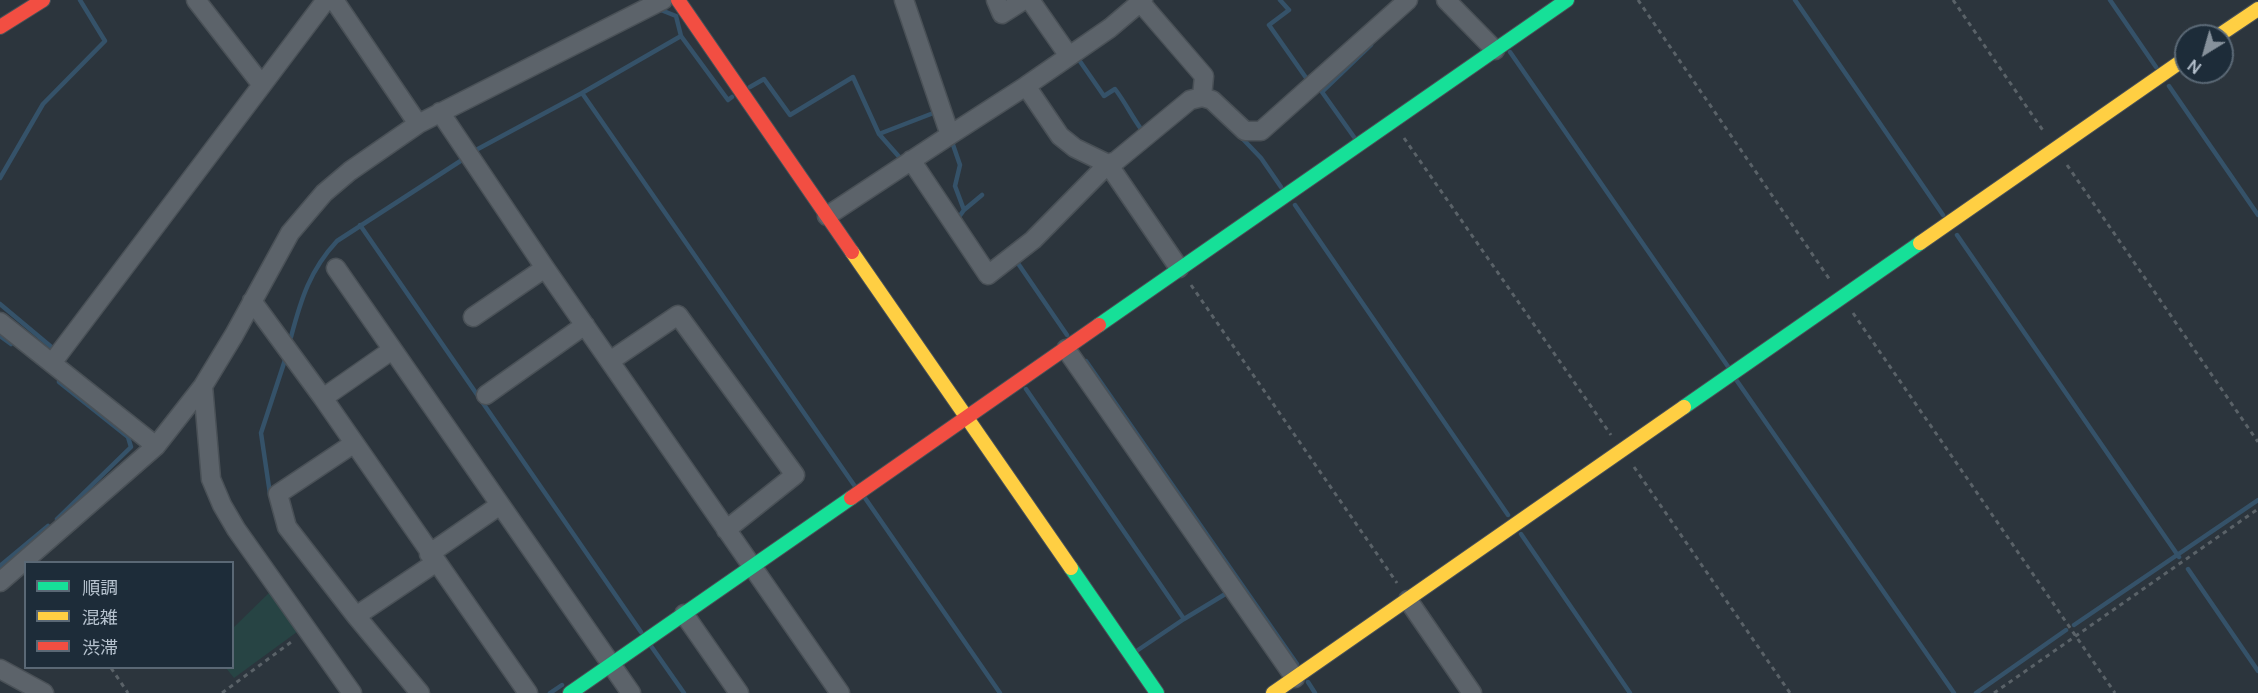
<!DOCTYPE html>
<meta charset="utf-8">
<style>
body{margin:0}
#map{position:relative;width:2258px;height:693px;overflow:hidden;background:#2c353d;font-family:Manrope,"Noto Sans JP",sans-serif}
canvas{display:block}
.legend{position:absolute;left:24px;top:561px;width:210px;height:108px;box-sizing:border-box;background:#1d2c39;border:2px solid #5a6875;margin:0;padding:8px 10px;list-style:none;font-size:18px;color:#b6c2ce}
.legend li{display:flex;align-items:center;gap:12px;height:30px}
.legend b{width:30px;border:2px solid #5a6875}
.north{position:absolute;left:2174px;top:24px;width:60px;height:60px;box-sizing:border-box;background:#1d2c39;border:2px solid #5a6875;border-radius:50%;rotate:217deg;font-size:16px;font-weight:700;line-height:24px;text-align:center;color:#b6c2ce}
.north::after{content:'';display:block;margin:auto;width:21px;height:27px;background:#86919b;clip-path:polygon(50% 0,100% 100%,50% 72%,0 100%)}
</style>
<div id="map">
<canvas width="2258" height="693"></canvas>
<ul class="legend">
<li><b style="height:8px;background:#16e098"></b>順調</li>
<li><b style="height:8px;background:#ffcf43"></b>混雑</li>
<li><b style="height:8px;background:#f24e42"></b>渋滞</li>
</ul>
<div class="north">N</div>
</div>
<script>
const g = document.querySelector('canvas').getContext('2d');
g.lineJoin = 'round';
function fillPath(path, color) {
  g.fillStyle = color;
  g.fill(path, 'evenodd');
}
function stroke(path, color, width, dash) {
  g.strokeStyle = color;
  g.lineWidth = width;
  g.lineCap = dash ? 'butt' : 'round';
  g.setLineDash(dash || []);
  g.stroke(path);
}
const green = new Path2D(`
 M273,589L301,629L234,678L226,668H232L233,628Z`);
const stream = new Path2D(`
 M1280,0L1289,10L1269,25L1309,82
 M1795,0L1943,215
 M2110,0L2156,67
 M661,10L676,16L681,36L728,100L732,97
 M681,36L582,93L854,485
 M1510,52L1729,368
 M1077,57L1104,96L1115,89C1125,102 1131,115 1141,129
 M2169,86L2258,215
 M750,87L764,79L790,115L853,77L879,134L936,112
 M879,134L901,159
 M1239,135L1261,158L1281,187
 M1354,137L1322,92L1371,45
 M951,139L960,165L955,186L964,210
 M476,150L582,93
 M0,178L43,104L105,41L80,0
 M1295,205L1508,515
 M956,221L964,210L982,195
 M360,225L641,632
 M1957,235L2179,557
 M1015,259L1067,335
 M0,304L55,350
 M0,336L11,344
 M291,337C301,299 310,270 337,241L462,160
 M1086,361L1297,664
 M1737,381L1954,693
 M1026,389L1184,619L1227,593
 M270,494L261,433L286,357
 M865,498L1000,693
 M57,519L131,447L128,437L59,382
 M1521,534L1630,693
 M0,566L48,526
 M2188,569L2258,671
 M2074,625L2258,500
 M651,646L684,693
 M1138,650L1184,619
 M1308,682L1315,693
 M550,693L562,685
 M1976,693L2066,630`);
const path = new Path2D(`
 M1638,0L1830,280
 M1953,0L2044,132
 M1404,138L1611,435
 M2067,165L2258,442
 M1191,285L1397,583
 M1853,313L2115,693
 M1634,467L1790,693
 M111,668L128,693
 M222,693L294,640
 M1994,693L2258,509`);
const street = new Path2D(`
 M196,0L262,85L326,0
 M334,0L418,124
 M996,0L1002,14L1024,0
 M1030,0L1069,56
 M1446,0L1495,50
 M1141,3L1204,76L1202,97
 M1026,86L1110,28L1143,0
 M440,112L545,268L840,693
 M911,160L988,275L1033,240L1108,164L1075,148L1060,136L1026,86L950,135
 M827,216L950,135L904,0
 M336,268L631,693
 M1179,268L1108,164L1116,161L1190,100L1202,97L1212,100L1245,131H1261L1408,0
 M252,301L323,398L528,693
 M473,317L545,268
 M0,322L156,446
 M1066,349L1295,678
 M610,361L678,315L795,475L726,530
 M52,363L262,85
 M203,386L211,479L222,505L236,529L352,693
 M486,395L585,325
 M323,398L392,350
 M353,444L278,494L287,527L356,616L420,693
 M429,554L500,505
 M0,582L156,446L203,386L234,335L290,233L324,193L350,171L418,124L663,0
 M1408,600L1472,693
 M684,614L739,693
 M356,616L435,563
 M0,669L44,693`);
const fast = new Path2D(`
 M1099,325L1567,0
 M1684,407L1920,243
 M1071,568L1157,693
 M570,693L851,498`);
const slow = new Path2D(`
 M2218,36L2258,9
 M1920,243L2186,58
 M852,252L1071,568
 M1273,693L1684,407`);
const jam = new Path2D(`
 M678,0L852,252
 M0,27L43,0
 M851,498L1099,325`);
fillPath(green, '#274444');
stroke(stream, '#355269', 4.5);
stroke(street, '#4a5157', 21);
stroke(fast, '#4a5157', 16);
stroke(slow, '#4a5157', 16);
stroke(jam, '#4a5157', 16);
stroke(path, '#5a6268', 3, [4.5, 4.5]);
stroke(street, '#5c636a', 18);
stroke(fast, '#16e098', 14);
stroke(slow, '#ffcf43', 14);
stroke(jam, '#f24e42', 14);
</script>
